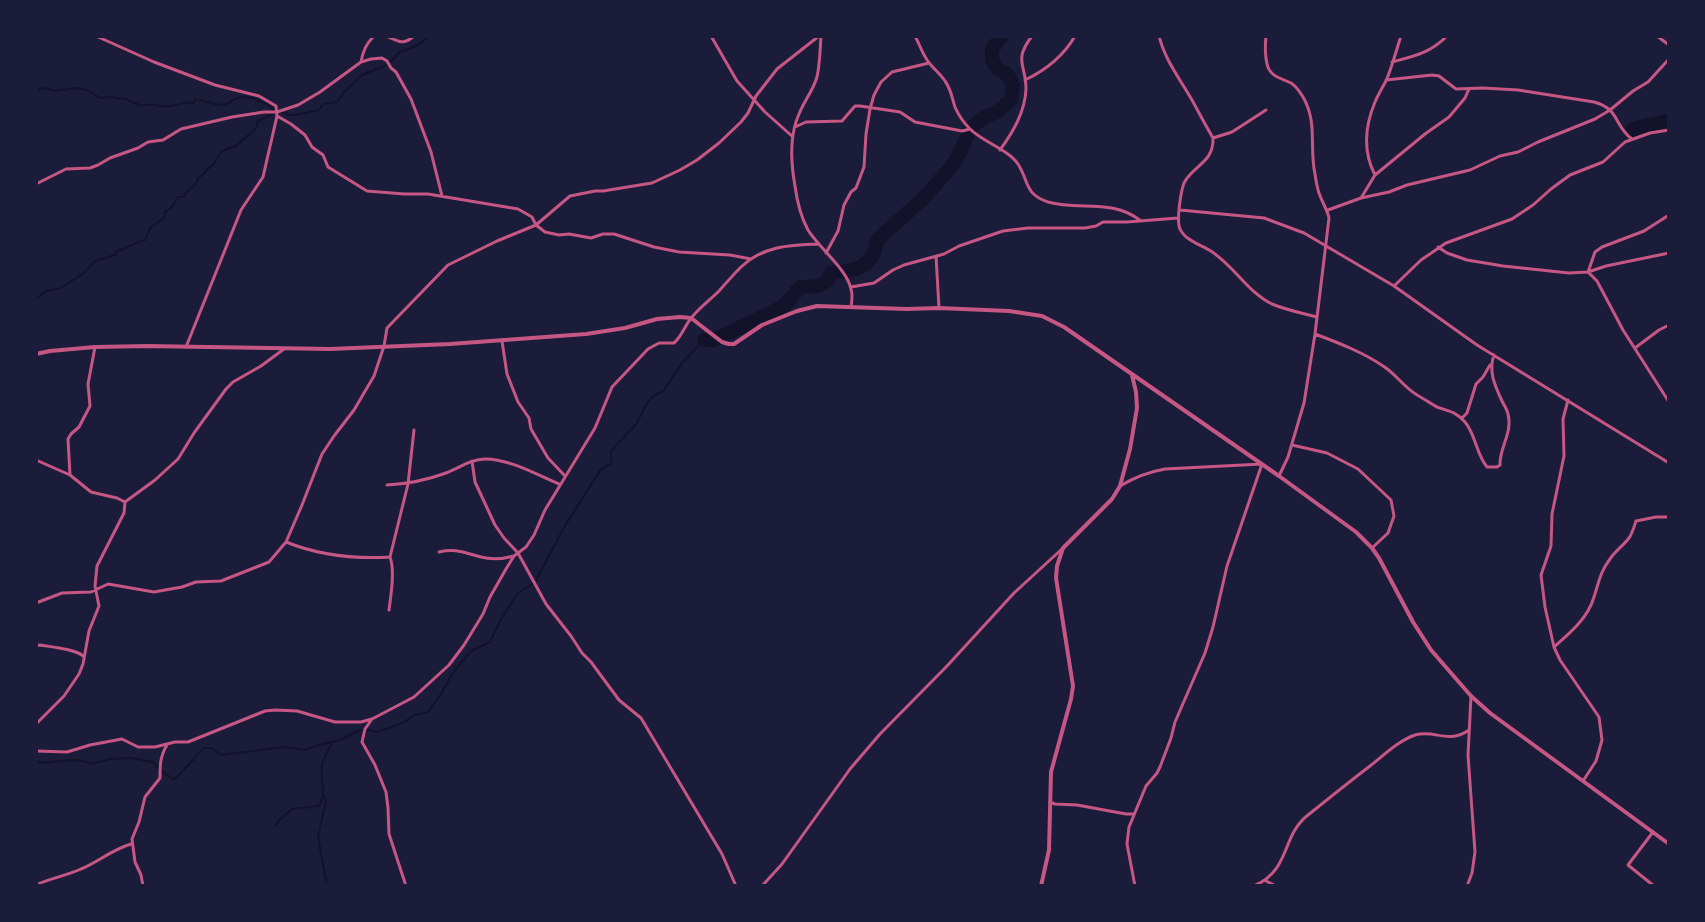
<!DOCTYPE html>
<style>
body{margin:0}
#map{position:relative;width:1705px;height:922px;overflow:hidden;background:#1b1b3a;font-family:Jost,sans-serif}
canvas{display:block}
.frame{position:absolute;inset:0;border:38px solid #1b1b3a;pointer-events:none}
</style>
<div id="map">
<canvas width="1705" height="922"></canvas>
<div class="frame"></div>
</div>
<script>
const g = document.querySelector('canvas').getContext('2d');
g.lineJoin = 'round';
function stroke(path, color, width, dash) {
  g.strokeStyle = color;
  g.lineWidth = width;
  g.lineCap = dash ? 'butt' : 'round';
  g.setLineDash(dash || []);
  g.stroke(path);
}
const stream = new Path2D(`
 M36,91L45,88L54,91L77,88L87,90L100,98L110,97L126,99L141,106C153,102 159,108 170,106C180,105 182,102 194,103L195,99C204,101 216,105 223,105C230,104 234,98 241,97C253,96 267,103 276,111
 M36,299L46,291L61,288L84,273L95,261L115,255L117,251C127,249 135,242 145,240L150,228L164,218L165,212L172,207L178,197H184L186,192L196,184L198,179L215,162L221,152L229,148L235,147L257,127L258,121C263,119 277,111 281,112C284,112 286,115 290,115C295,116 313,111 319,110L323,104L337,102L344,92L362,75L387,65L400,52L416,46L430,36
 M36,762C54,765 74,755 91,764L110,759L130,758L153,762L160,770L173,779C182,775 195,756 204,748H212L221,755L284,747L305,750L318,745L340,740L358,731L368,730L377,732L403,723L414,715L428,712L441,694L452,674L471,651L490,642L500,621L518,593L535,582L566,524L601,469L611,464V451L636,424L647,403L653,396L663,391L683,362L704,340
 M324,795L326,801L318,837L327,886
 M276,825C279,818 287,815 292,809L319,806C327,794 320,780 322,766C323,758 328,750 332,743`);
const river = new Path2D(`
 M1632,130C1644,124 1656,125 1669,120
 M704,340H714L780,308C792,301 791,296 800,287C814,286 826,289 831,273C856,270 874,268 877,240L925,197L951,167L961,151L970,129L984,117L997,112L1011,100L1013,85L1008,75L998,69L992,60V49L1002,36`);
const minor = new Path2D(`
 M96,36L154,62L215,85L259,96L276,106L277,116L263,177L241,210L186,347
 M386,36C400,41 402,46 414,36
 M711,36L737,81L765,112L793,137
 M821,36C820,50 820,63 817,77C813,91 804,101 799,114C789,136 791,164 795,186C797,201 801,217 808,230C819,248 847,269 851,289C853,295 852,301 851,307
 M915,36C920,45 923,56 930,64C935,70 941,75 945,81C951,89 952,98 955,107C958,114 965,124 970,129C983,142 1009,150 1018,164C1029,181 1024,194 1048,202C1080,211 1112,198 1141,221
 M1159,36C1165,60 1180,79 1192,100C1199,113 1206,126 1213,138
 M1266,36C1265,45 1265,55 1267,64C1270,77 1281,78 1291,83C1296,86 1300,92 1303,97C1318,123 1309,147 1315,174C1316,181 1317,187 1319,193C1322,202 1327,209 1329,218L1315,334L1304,403L1288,457L1279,476
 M1657,36L1669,45
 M361,62C363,51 366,44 374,36
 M1392,62C1415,56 1430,53 1447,36
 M1025,80C1046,70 1063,57 1075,36
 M1386,80L1432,75L1439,76L1456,89L1483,88L1518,90L1594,102C1620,109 1614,126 1632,139
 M1266,110L1232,132L1213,138C1214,163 1193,165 1184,183C1181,191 1176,221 1180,229C1185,240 1199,244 1209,250C1233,264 1247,292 1272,304C1286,310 1302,313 1317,317
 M277,116L291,124L305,135L312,147L323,155L328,167L367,191L404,194H428L518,209L532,217L536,225L545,232L559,235L569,234L591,238L603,234H614L654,247L679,252L730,255L751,259
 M795,127L806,122L842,121L855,106H860L900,112L915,122L962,131L970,129
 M1000,150C1013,132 1025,112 1026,89C1026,64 1013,61 1032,36
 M1375,175C1363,152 1365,126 1375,102C1378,95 1382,88 1386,81C1392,67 1396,51 1401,36
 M36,184L66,169L90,168L98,165L110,158L138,148L148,142L163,140L181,129L232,117L264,112H277L298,105L320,92L361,62L371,59L382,58L387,61L391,68L396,72L411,99L431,152L442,196
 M1361,198L1389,192L1407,185L1470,170L1500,156L1518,152L1538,142L1595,119L1610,110L1633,91L1648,82L1669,59
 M1180,210L1264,218L1304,233L1394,286L1477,345L1669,463
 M1328,210L1361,198L1375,175L1425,134L1449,117L1465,98L1469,89
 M1669,215L1644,231L1602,247L1595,252L1588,272L1597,281L1623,330L1669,402
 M1438,247L1447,253L1467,260L1503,266L1569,273L1588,272L1606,266L1669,253
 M826,253L838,231L844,205L851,192L856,188L864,167L866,134L870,109L874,95L881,82L892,72L929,63
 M936,256L939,308
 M1394,286L1421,260L1446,243L1512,219L1533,205L1551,189L1570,175L1603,162L1625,142L1650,133L1669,130
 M851,287L874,283L893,270L904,265L944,254L959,246L1003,231L1028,228H1085L1096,226L1103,222H1127L1178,218
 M1315,334C1339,343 1365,353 1386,368C1397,376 1405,388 1417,395C1424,399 1430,403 1437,407C1448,411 1457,412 1465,422C1476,435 1476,454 1487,467H1497L1500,465C1499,448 1513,433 1508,414C1507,409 1504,405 1502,401C1495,386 1488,371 1494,355
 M502,341L507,374L518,402L529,418L531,429L548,458L565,476
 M1635,348L1659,330L1669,325
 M1568,400L1563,419L1564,456L1552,514L1551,546L1541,575L1545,607L1554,647L1560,660L1599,717L1602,740L1596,761L1583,781
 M1462,418L1467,413L1476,384L1483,377L1490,365
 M1292,445L1327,453L1358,469L1391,500L1394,516L1388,533L1372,548
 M36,460L70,475L91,492L117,498L125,502L124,513L97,566L95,586L99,606L89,631L83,664L79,674L64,696L36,724
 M472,461L475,482L495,525L504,538L518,553L546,604L571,636L582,653L591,662L619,700L641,718L722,854L736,886
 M70,475L68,439L71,434L79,427L90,406L88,384L95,347
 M387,485C407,484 427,480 446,473C459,468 471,459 485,459C510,459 537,475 559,484
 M1120,486C1135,477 1148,472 1165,469L1262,464L1227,566L1213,627L1205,653L1175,722L1171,738L1160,767L1157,773L1146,786L1129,827L1127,844L1135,886
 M125,502L155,480L178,459L194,433L226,389L233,382L261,366L284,349
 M1669,509V514
 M286,542C318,555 355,559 390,557
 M439,552C457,548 464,553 481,557C492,560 503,559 514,556
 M36,603L62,593L91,592L108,584L154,592L182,587L196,582L221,581L269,562L286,542L302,505L322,454L334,436L354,410L374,376L384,346L387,328L448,265L497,241L536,225L570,196L595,191H603L652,183L680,170L697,160L719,143L741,122L748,113L756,96L777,69L819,36
 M389,610C391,595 395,570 390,557L408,484L414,430
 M36,646L40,645C52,647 75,649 83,656
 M1554,647C1570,633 1588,618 1594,597C1599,582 1600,572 1610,559C1615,551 1623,546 1629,538C1632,534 1634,527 1636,521L1656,517H1669
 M372,719L365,729L362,742L375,765L386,792L388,808L389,834L406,886
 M36,751L67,752L90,745L122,739L138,747H155L175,742H188L265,711L275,710L297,711L335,722H361L372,719L414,697L449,665L464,645L483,614L490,597L506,569L514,556L526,547L534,535L545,510L595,428L612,387L648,349L659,343H674C682,336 685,325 692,317C700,307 710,300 719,291C726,283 733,275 741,267C763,246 789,245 819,244
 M1050,802L1055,804L1077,805L1126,814H1134
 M1653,832L1628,865L1654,886
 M1266,881L1276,886
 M36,885C50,878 66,876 81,869C98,862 113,849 131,844
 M143,886L141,875L135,862L132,839L139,822L145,797L160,778C160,766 160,756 167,745
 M762,886L782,864L850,769L880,734L947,666L1014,593L1063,548
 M1254,886C1291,870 1281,836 1308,815C1328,799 1349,782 1370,766C1384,755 1398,741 1415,735C1435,729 1448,745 1469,730
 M1467,886L1472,873L1475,852L1468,755L1471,696`);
const tertiary = new Path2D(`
 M36,354L50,351L95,347L147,346L330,349L450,344L586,334L625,328L657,319L680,317L691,318L722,342L729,344H734L762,325L797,311L817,306L907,309L939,308L1009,311L1042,316L1064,327L1279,476L1356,532L1372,548L1379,558L1413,622L1431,650L1471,696L1490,713L1669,844
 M1041,886L1049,850L1051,772L1071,699L1073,686L1056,578L1057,566L1063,548L1112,499L1120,486L1130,449L1137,408L1136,392L1132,375`);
stroke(stream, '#12122b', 2);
stroke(river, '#12122b', 14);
stroke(minor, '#c65784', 3);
stroke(tertiary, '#c65784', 4);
</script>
